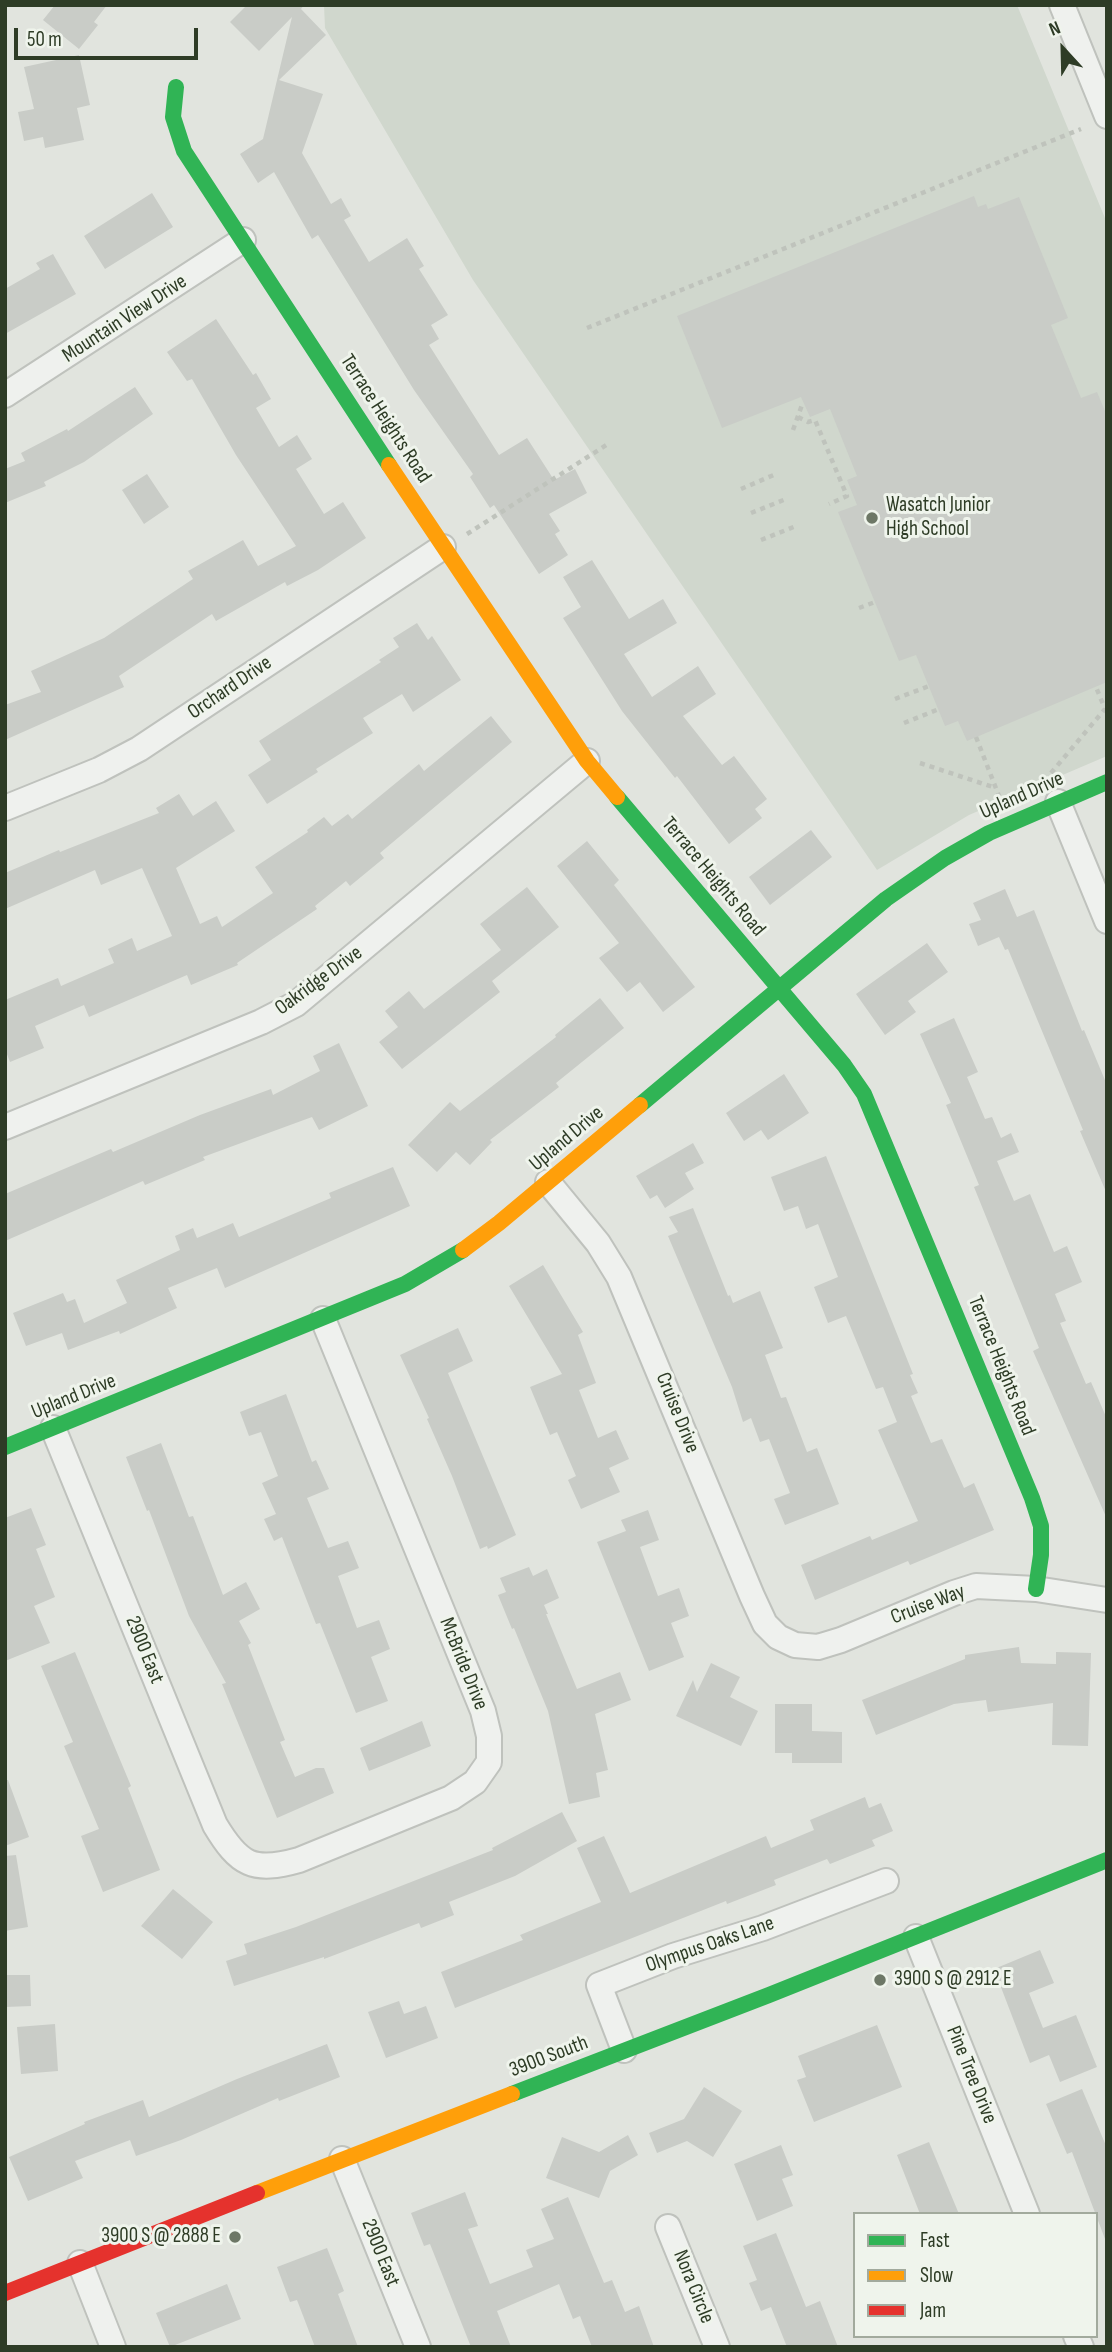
<!DOCTYPE html>
<style>
body{margin:0}
#map{position:relative;width:1112px;height:2352px;overflow:hidden;background:#e1e4de;font-family:"Sofia Sans Condensed",sans-serif}
canvas{display:block}
.frame{position:absolute;inset:0;border:7px solid #2e3c26;pointer-events:none}
.legend{position:absolute;left:853px;top:2212px;width:245px;height:126px;box-sizing:border-box;background:#eff4ec;border:2px solid #a2aa9d;margin:0;padding:9px 12px;list-style:none;font-size:21px;color:#2e3c26}
.legend li{display:flex;align-items:center;gap:14px;height:35px}
.legend b{width:35px;border:2px solid #a2aa9d}
.north{position:absolute;left:1028px;top:14px;width:70px;height:70px;-webkit-text-stroke:5px #eff4ec;paint-order:stroke;rotate:338deg;font-size:19px;font-weight:700;line-height:28px;text-align:center;color:#2e3c26}
.north::after{content:'';display:block;margin:auto;width:24px;height:32px;background:#2e3c26;clip-path:polygon(50% 0,100% 100%,50% 72%,0 100%)}
.scale{position:absolute;left:14px;top:28px;width:184px;height:32px;box-sizing:border-box;border:4px solid #2e3c26;border-top:0;padding-left:9px;font-size:21px;line-height:24px;white-space:nowrap;color:#2e3c26;-webkit-text-stroke:5px #eff4ec;paint-order:stroke}
</style>
<div id="map">
<canvas width="1112" height="2352"></canvas>
<div class="frame"></div>
<ul class="legend">
<li><b style="height:9px;background:#30b455"></b>Fast</li>
<li><b style="height:9px;background:#ff9f0a"></b>Slow</li>
<li><b style="height:9px;background:#e5322d"></b>Jam</li>
</ul>
<div class="north">N</div>
<div class="scale">50 m</div>
</div>
<script>
const g = document.querySelector('canvas').getContext('2d');
g.lineJoin = 'round';
function fillPath(path, color) {
  g.fillStyle = color;
  g.fill(path, 'evenodd');
}
function stroke(path, color, width, dash) {
  g.strokeStyle = color;
  g.lineWidth = width;
  g.lineCap = dash ? 'butt' : 'round';
  g.setLineDash(dash || []);
  g.stroke(path);
}
function drawText(font, color, halo, rows, align = 'center') {
  g.font = font + ' "Sofia Sans Condensed",sans-serif';
  g.lineWidth = 6;
  g.setLineDash([]);
  g.textBaseline = 'middle';
  g.strokeStyle = halo;
  g.fillStyle = color;
  for (const [text, x, y, turn = 0] of rows) {
    g.save();
    g.translate(x, y);
    g.rotate((+turn || 0) * Math.PI / 180);
    g.textAlign = isNaN(turn) ? turn : align;
    if (halo) g.strokeText(text, 0, 0);
    g.fillText(text, 0, 0);
    g.restore();
  }
}
const built = new Path2D(`
 M324,5H1017L1107,223V756L969,815L877,870L473,280L325,28Z`);
const building = new Path2D(`
 M55,5H107L94,22L98,25L79,49L43,20Z
 M247,5H304L301,9L326,35L279,80L323,94L302,153L331,204L341,198L351,216L344,220L369,262L407,238L424,266L419,269L448,315L431,325L439,339L429,345L499,455L527,438L554,480L575,469L587,493L549,514L560,531L555,534L568,555L539,574L494,505L490,508L470,477L473,474L414,390L318,235L312,239L274,172L258,183L240,154L263,139L292,17L259,51L230,22Z
 M79,55L90,105L77,108L84,140L45,148L43,137L24,141L18,112L34,109L24,67Z
 M152,193L173,227L105,269L84,236Z
 M974,196L978,207L986,204L988,209L1019,197L1068,318L1051,325L1081,398L1097,392L1107,416V682L967,741L958,721L945,726L916,655L899,661L838,512L857,505L847,480L857,476L830,409L810,417L801,397L722,428L677,316Z
 M53,254L76,294L5,334V289L40,269L36,263Z
 M216,319L253,375L256,373L271,399L256,408L279,447L297,435L312,459L296,469L324,514L343,502L366,538L318,570L287,586L285,582L216,621L212,614L119,676L124,687L5,740V705L41,692L31,671L104,638L193,579L188,571L243,540L258,566L296,546L236,455L192,379L187,381L167,352Z
 M135,387L153,414L84,462L44,482L46,486L5,503V469L25,461L21,453L67,429L68,431Z
 M147,474L169,507L144,524L122,490Z
 M592,560L629,619L663,599L677,623L624,654L652,697L698,666L716,694L683,716L722,765L734,756L767,799L755,809L762,818L729,844L677,776L675,778L622,711L563,618L581,607L563,577Z
 M417,623L428,640L432,636L461,680L413,712L402,694L363,718L373,733L316,769L318,772L267,804L248,775L271,760L259,741L381,662L379,660L399,647L393,638Z
 M491,716L512,742L380,853L384,858L350,886L346,881L315,906L317,909L237,963L238,965L191,985L187,975L89,1017L84,1005L35,1026L44,1048L10,1062L5,1049V1000L58,978L61,986L114,963L108,949L132,938L137,951L172,936L142,868L101,885L95,870L5,909V873L59,850L60,852L159,813L156,808L179,794L193,816L216,801L235,831L176,868L200,924L217,916L222,927L273,893L255,867L308,832L307,830L324,817L332,826L348,814L352,819L419,764L424,771Z
 M811,830L832,857L770,905L749,877Z
 M587,841L619,880L614,885L695,987L663,1012L640,982L627,992L599,958L619,943L557,866Z
 M527,887L559,927L492,981L500,992L402,1069L379,1042L398,1027L385,1011L409,991L424,1009L501,950L480,924Z
 M1005,889L1017,917L1034,910L1082,1031L1084,1030L1107,1085V1194L1080,1131L1083,1130L1008,949L1005,950L999,937L978,946L969,924L981,920L973,903Z
 M927,943L948,972L908,1001L916,1012L885,1035L856,994Z
 M600,998L624,1028L556,1083L559,1087L490,1140L492,1142L470,1165L456,1152L437,1172L408,1145L450,1102L460,1111L556,1037L555,1035Z
 M954,1018L978,1072L967,1077L985,1119L992,1117L1001,1138L1011,1133L1019,1152L997,1161L1014,1201L1030,1194L1054,1252L1067,1246L1082,1282L1055,1294L1066,1321L1060,1323L1086,1384L1091,1382L1107,1419V1519L1033,1351L1039,1348L974,1187L979,1185L946,1105L951,1103L920,1034Z
 M339,1043L368,1106L319,1130L312,1117L203,1157L205,1160L145,1185L143,1181L5,1241V1194L111,1149L113,1152L200,1115L271,1089L273,1095L320,1071L313,1056Z
 M784,1074L809,1113L768,1140L761,1130L744,1141L726,1113Z
 M693,1143L704,1163L685,1173L694,1189L665,1208L657,1195L650,1199L636,1176Z
 M826,1156L913,1374L910,1375L918,1393L911,1396L931,1443L942,1439L964,1488L974,1483L994,1530L910,1565L908,1561L815,1600L801,1565L870,1536L872,1540L918,1521L878,1430L897,1422L883,1387L876,1389L846,1316L828,1323L814,1287L838,1277L818,1224L806,1229L798,1206L784,1211L771,1177Z
 M393,1167L410,1206L225,1288L217,1268L168,1288L177,1308L120,1334L119,1331L68,1350L62,1333L26,1346L13,1313L63,1293L67,1302L75,1299L84,1323L127,1303L116,1280L180,1250L175,1236L193,1228L197,1238L233,1223L239,1237L331,1198L329,1193Z
 M693,1208L728,1296L730,1295L733,1303L760,1291L783,1348L765,1355L781,1398L786,1397L807,1452L817,1448L839,1504L785,1525L774,1499L790,1493L769,1439L760,1442L751,1418L743,1422L732,1387L668,1236L678,1232L669,1217Z
 M543,1265L583,1332L578,1335L596,1383L579,1390L598,1438L616,1430L629,1459L609,1468L620,1492L581,1509L568,1480L576,1476L557,1432L550,1435L530,1387L562,1374L509,1286Z
 M458,1328L473,1361L448,1373L516,1535L488,1549L487,1546L480,1549L452,1476L427,1419L429,1418L400,1355Z
 M286,1394L312,1462L316,1460L329,1489L307,1498L328,1548L348,1541L359,1568L338,1576L357,1628L379,1620L390,1649L371,1657L388,1701L356,1713L320,1623L316,1624L282,1537L274,1541L264,1519L276,1514L262,1483L278,1476L261,1432L249,1436L240,1412Z
 M161,1443L189,1517L193,1516L223,1595L246,1582L260,1609L239,1621L251,1643L248,1645L285,1740L280,1742L295,1777L316,1768H324L334,1793L277,1818L222,1684L226,1683L189,1616L149,1510L147,1511L126,1457Z
 M31,1508L46,1545L36,1549L55,1597L34,1606L50,1643L5,1661V1518Z
 M648,1510L659,1540L640,1547L658,1596L679,1588L689,1616L671,1623L684,1657L649,1671L597,1542L626,1531L621,1520Z
 M529,1567L533,1576L547,1569L559,1598L544,1605L548,1614H546L577,1689L620,1672L631,1700L595,1714L608,1770L596,1773L600,1797L569,1804L548,1711L514,1628L512,1629L498,1595L506,1592L500,1578Z
 M1019,1647L1021,1663L1056,1664V1652L1091,1653L1088,1746L1052,1745L1053,1703L988,1712L986,1700L954,1704L876,1735L862,1700L965,1659V1655Z
 M75,1652L131,1786L128,1788L160,1870L103,1892L81,1836L99,1829L64,1746L73,1742L41,1666Z
 M711,1663L740,1677L730,1697L758,1711L741,1746L676,1716L693,1680L697,1692Z
 M775,1704H812V1731L842,1732V1763H792V1753H775Z
 M422,1721L431,1746L369,1771L360,1748Z
 M5,1780H8L29,1837L5,1846Z
 M865,1797L869,1808L881,1803L893,1831L872,1840L875,1846L830,1864L827,1859L774,1880L776,1885L727,1904L726,1901L455,2008L441,1972L523,1940L520,1935L601,1902L577,1848L604,1836L630,1893L766,1836L771,1848L814,1830L810,1820Z
 M562,1812L577,1841L515,1876L449,1902L454,1915L421,1928L419,1923L324,1959V1957L234,1986L226,1961L247,1954L244,1944L296,1927L493,1850L492,1848Z
 M16,1855L28,1927L5,1931V1856Z
 M173,1889L213,1922L182,1959L141,1926Z
 M1040,1950L1054,1983L1029,1993L1043,2028L1076,2015L1097,2067L1060,2082L1049,2055L1030,2063L994,1969Z
 M5,1975H30L31,2006L5,2007Z
 M399,2001L404,2014L426,2006L438,2038L386,2058L368,2012Z
 M55,2024L58,2071L21,2074L17,2027Z
 M877,2025L902,2087L814,2122L797,2080L806,2077L798,2056Z
 M327,2044L340,2077L279,2101L278,2098L181,2140L136,2156L130,2140L75,2161L83,2178L28,2201L9,2157L85,2124L84,2122L143,2100L149,2117L237,2079Z
 M704,2087L742,2111L713,2157L687,2141L657,2153L649,2133L684,2119Z
 M1082,2089L1107,2148L1105,2239L1072,2152L1067,2154L1046,2104Z
 M628,2135L638,2155L610,2171L599,2198L546,2178L562,2137L599,2152Z
 M929,2142L959,2214H920L897,2155Z
 M781,2145L793,2175L782,2179L793,2206L757,2221L734,2164Z
 M465,2192L478,2226L468,2229L490,2284L533,2267L526,2250L554,2239L541,2209L568,2197L604,2283L612,2280L625,2312L639,2306L654,2347H592L580,2316L573,2319L559,2284L497,2311L511,2347H471L430,2244L424,2246L411,2213Z
 M776,2233L806,2307L820,2301L838,2347H787L771,2307L761,2311L749,2283L757,2280L743,2246Z
 M327,2248L344,2291L338,2294L358,2347H315L297,2300L290,2302L277,2267Z
 M227,2284L241,2319L170,2347L156,2313Z`);
const path = new Path2D(`
 M587,328L1081,129
 M798,417L808,422L815,420L847,496L829,504
 M793,430L803,402
 M741,489L776,474
 M751,513L786,499
 M467,534L608,444
 M761,540L796,526
 M859,608L875,602
 M895,699L929,686
 M904,723L939,709
 M976,737L999,796
 M920,763L996,788
 M1051,773L1105,709L1096,687`);
const street = new Path2D(`
 M1062,5L1107,116
 M5,395L243,240
 M1058,802L1107,921
 M5,808L99,770L139,749L443,547
 M5,1127L261,1022L296,1004L587,761
 M548,1182L598,1243L619,1277L752,1596L765,1624L778,1637L795,1645L818,1647L841,1640L954,1593L976,1586L1036,1589L1107,1600
 M53,1428L215,1825C239,1865 253,1873 299,1860L451,1798L475,1782L489,1762V1736L483,1711L323,1319
 M916,1937L1027,2214
 M624,2050L599,1985L673,1956L763,1928L886,1881
 M342,2159L418,2347
 M668,2227L717,2347
 M80,2263L113,2347
 M1076,2336L1081,2347`);
const fast = new Path2D(`
 M176,87L173,117L184,151L389,465
 M617,797L844,1065L864,1094L1032,1498L1041,1526V1555L1036,1589
 M640,1105L886,899L945,858L989,833L1107,782
 M5,1447L405,1284L463,1250
 M512,2094L769,1995L1107,1860`);
const slow = new Path2D(`
 M389,465L587,761L617,797
 M463,1250L499,1223L640,1105
 M257,2193L512,2094`);
const jam = new Path2D(`
 M5,2293L257,2193`);
const markers = [
 [872,518,7,"#6d7766"],
 [880,1980,7,"#6d7766"],
 [235,2237,7,"#6d7766"]
];
const streetNames = [
 ["Mountain View Drive",125,319,-33],
 ["Terrace Heights Road",385,419,57],
 ["Orchard Drive",230,688,-34],
 ["Upland Drive",1022,796,-24],
 ["Terrace Heights Road",713,877,50],
 ["Oakridge Drive",319,981,-36],
 ["Upland Drive",567,1139,-40],
 ["Terrace Heights Road",1001,1366,68],
 ["Upland Drive",74,1397,-22],
 ["Cruise Drive",677,1413,68],
 ["Cruise Way",928,1605,-21],
 ["2900 East",144,1650,68],
 ["McBride Drive",463,1664,68],
 ["Olympus Oaks Lane",710,1945,-19],
 ["3900 South",549,2057,-21],
 ["Pine Tree Drive",971,2075,68],
 ["2900 East",380,2253,68],
 ["Nora Circle",693,2287,68]
];
const poiNames = [
 ["Wasatch Junior",886,506],
 ["High School",886,530],
 ["3900 S @ 2912 E",894,1980],
 ["3900 S @ 2888 E",221,2237,"right"]
];
fillPath(built, '#d0d7cd');
fillPath(building, '#c9ccc7');
stroke(street, '#bfc2bd', 28);
stroke(path, '#bfc3bc', 4.5, [5, 5]);
stroke(street, '#eff1ee', 24);
stroke(fast, '#30b455', 16);
stroke(slow, '#ff9f0a', 16);
stroke(jam, '#e5322d', 16);
for (const [x, y, r, color] of markers) {
  const dot = new Path2D();
  dot.arc(x, y, r, 0, 2 * Math.PI);
  g.fillStyle = color;
  g.fill(dot);
  stroke(dot, '#eff4ec', 2.5);
}
drawText('21px', '#2e3c26', '#eff4ec', streetNames);
drawText('21px', '#2e3c26', '#eff4ec', poiNames, 'left');
</script>
